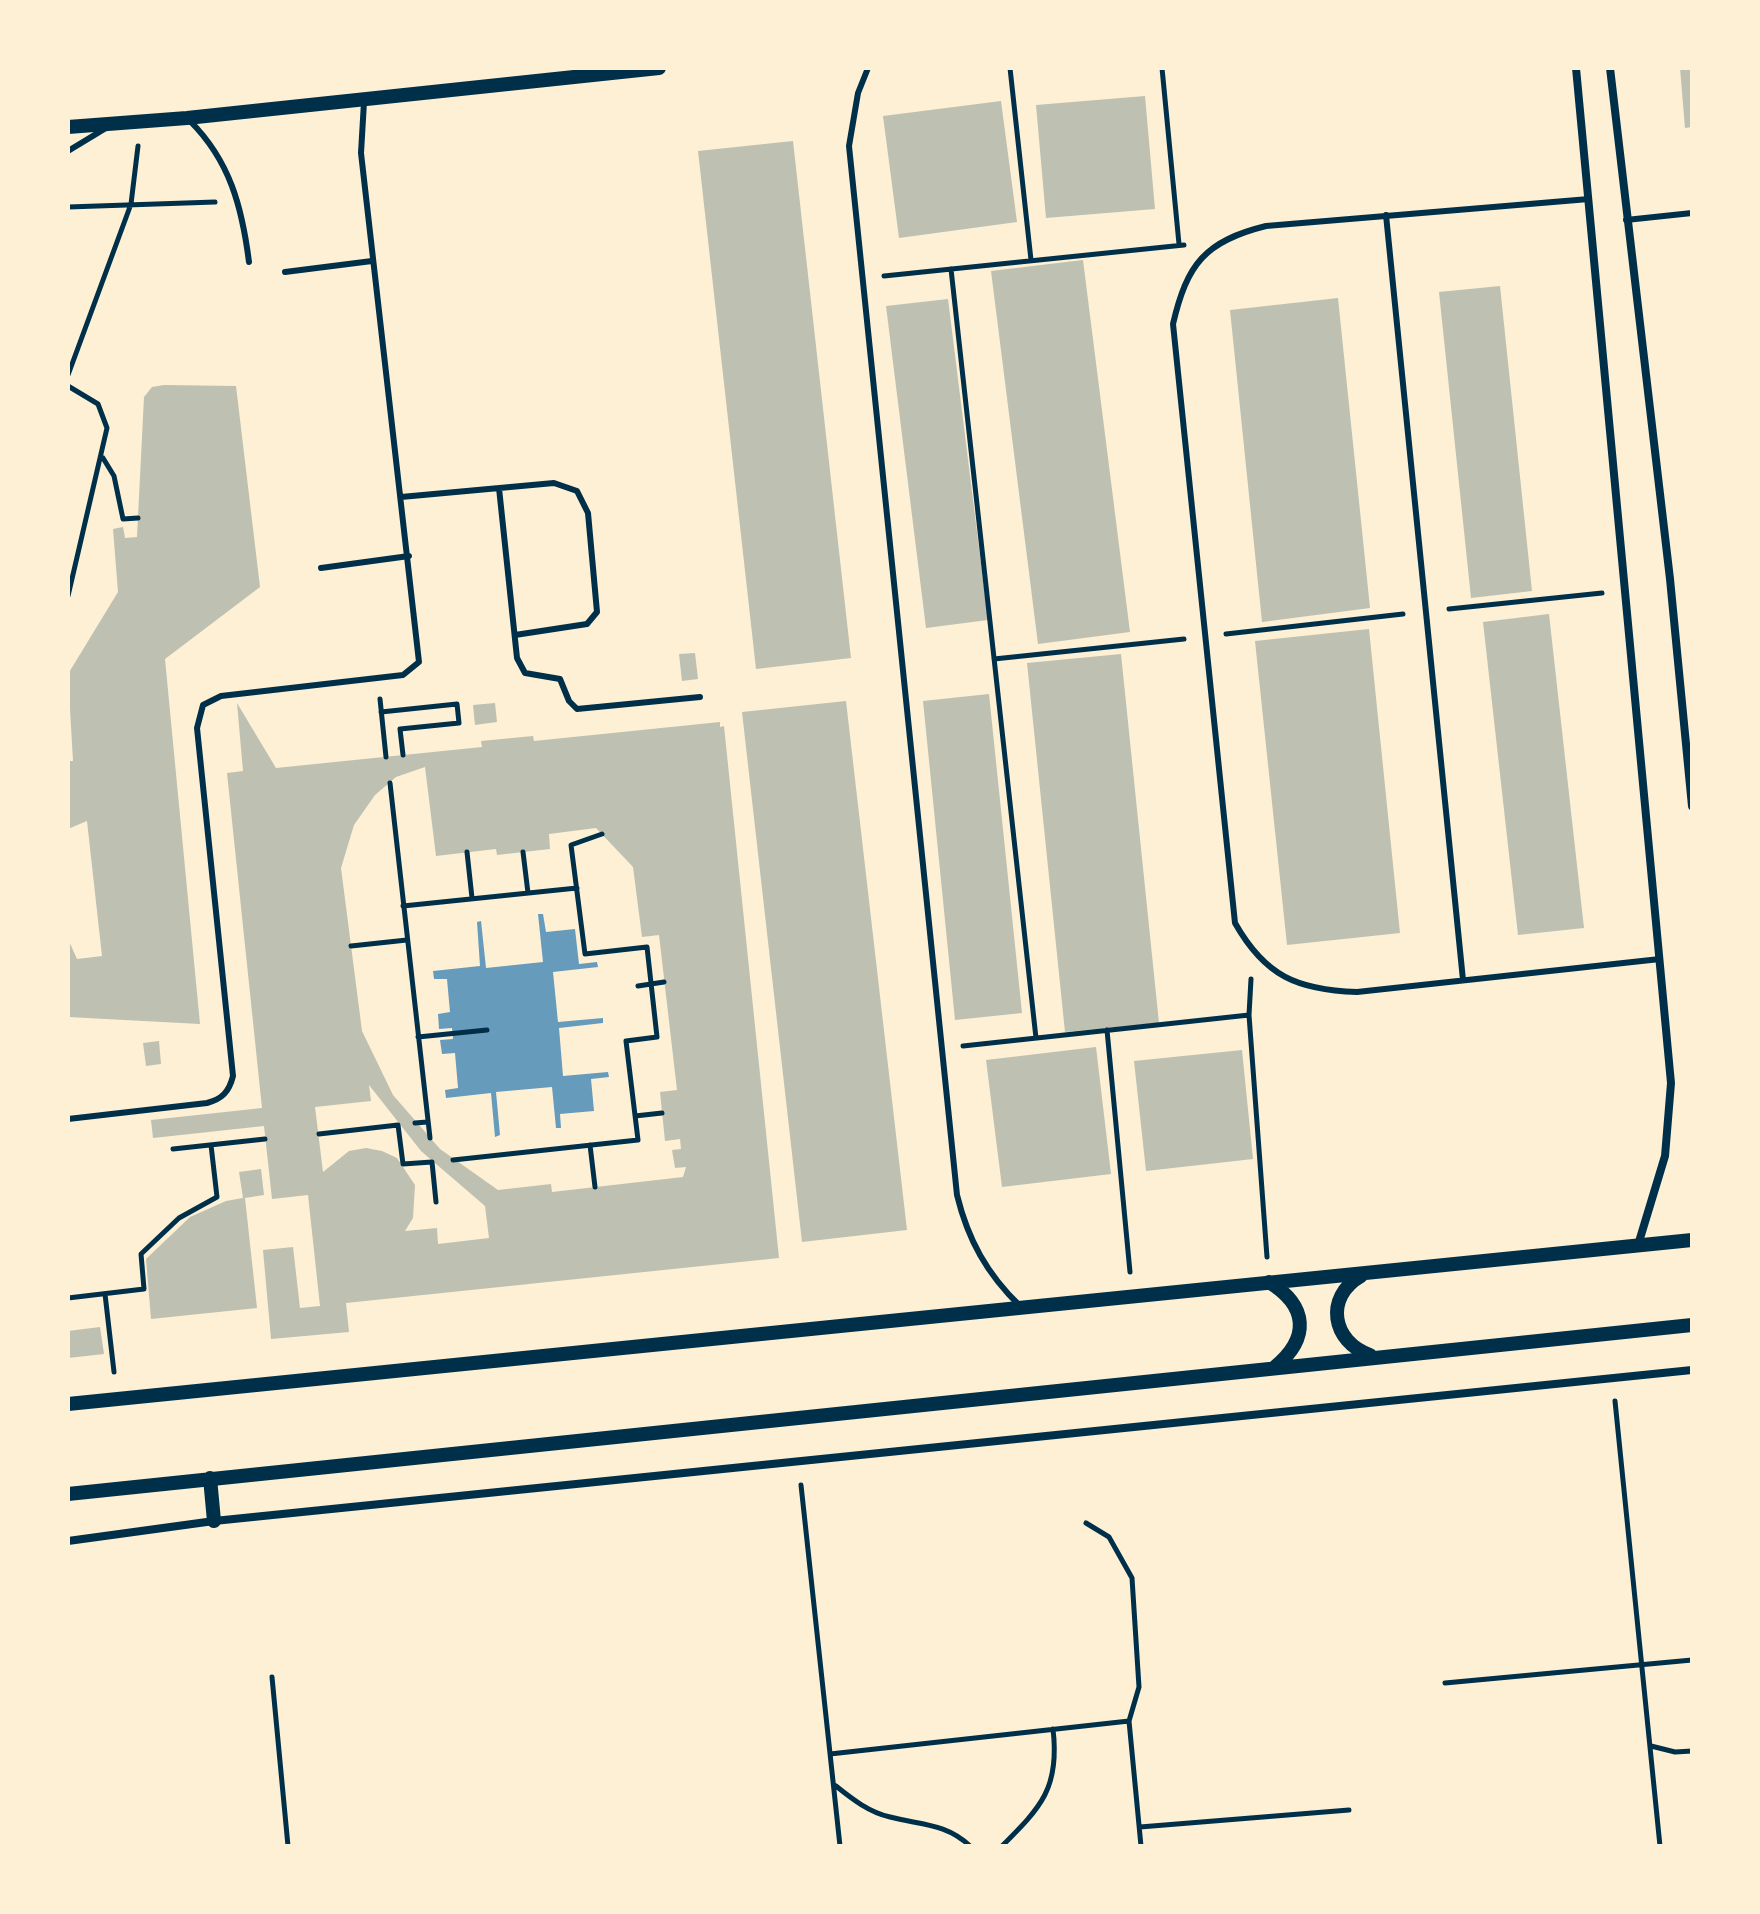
<!DOCTYPE html>
<style>
body{margin:0}
#map{position:relative;width:1760px;height:1914px;overflow:hidden;background:#fdf0d5;font-family:"Alegreya Sans",sans-serif}
canvas{display:block}
.frame{position:absolute;inset:0;border:70px solid #fdf0d5;pointer-events:none}
</style>
<div id="map">
<canvas width="1760" height="1914"></canvas>
<div class="frame"></div>
</div>
<script>
const g = document.querySelector('canvas').getContext('2d');
g.lineJoin = 'round';
function fillPath(path, color) {
  g.fillStyle = color;
  g.fill(path, 'evenodd');
}
function stroke(path, color, width, dash) {
  g.strokeStyle = color;
  g.lineWidth = width;
  g.lineCap = dash ? 'butt' : 'round';
  g.setLineDash(dash || []);
  g.stroke(path);
}
const water = new Path2D(`
 M538,914H543L546,932L575,929L579,964L597,962L598,967L553,972L558,1022L603,1018V1023L559,1028L563,1076L608,1072L609,1077L591,1079L594,1111L560,1114L561,1128H556L552,1087L496,1092L500,1135L495,1137L491,1093L446,1098L445,1090L458,1088L455,1053L442,1054L440,1040L453,1039L452,1028L439,1029L438,1014L450,1012L447,979H434L433,971L480,966L477,922L481,921L486,968L543,962Z`);
const building = new Path2D(`
 M1680,68H1692V127L1685,128Z
 M1145,96L1155,209L1046,218L1036,105Z
 M1001,101L1017,222L899,238L883,116Z
 M793,141L851,658L756,669L698,151Z
 M1083,260L1130,632L1038,644L991,271Z
 M1500,286L1532,591L1471,598L1439,292Z
 M1338,298L1370,608L1262,622L1230,310Z
 M948,299L988,620L926,628L886,306Z
 M164,385L236,386L260,587L165,659L200,1024L68,1017V939L77,959L102,956L87,821L68,829V761H73L68,674L118,592L113,529L123,527L125,538L137,537L144,397L152,387Z
 M1549,614L1584,928L1518,935L1483,622Z
 M1369,629L1400,933L1287,945L1255,641Z
 M695,653L698,679L682,681L679,654Z
 M1121,654L1159,1023L1065,1032L1027,663Z
 M989,694L1022,1013L955,1020L923,701Z
 M846,701L907,1230L802,1242L742,712Z
 M237,703L276,768L482,747L481,741L533,736L534,741L720,722V727L724,726L779,1258L346,1303L349,1332L271,1339L263,1250L293,1247L300,1308L320,1306L308,1195L272,1199L264,1126L153,1138L151,1120L262,1108L227,773L243,771ZM425,767L436,856L496,849L497,855L550,849L549,834L596,828L633,867L642,937L659,935L677,1090L660,1092L665,1141L680,1139L681,1149L672,1150L675,1168L686,1167L683,1177L552,1192L551,1184L498,1190L440,1149L393,1095L362,1031L341,868L354,825L375,795L396,777ZM369,1085L421,1151L485,1206L489,1238L438,1244L437,1228L405,1231L413,1218L415,1185L397,1158L382,1151L366,1148L349,1151L323,1172L315,1107L371,1101Z
 M495,703L497,722L475,725L473,705Z
 M159,1041L161,1064L146,1066L143,1043Z
 M1096,1047L1111,1174L1002,1187L986,1060Z
 M1242,1050L1253,1159L1146,1171L1134,1061Z
 M261,1169L264,1195L245,1198L257,1308L151,1319L146,1259L190,1217L226,1201L243,1198L239,1172Z
 M100,1327L104,1354L68,1358V1331Z`);
const path = new Path2D(`
 M1010,68L1031,260
 M1162,68L1179,244
 M68,207L215,202
 M951,269L1036,1038
 M884,276L1184,245
 M68,375L131,204L138,146
 M68,386L98,404L107,428L68,596
 M103,458L114,476L123,519L138,518
 M1449,609L1602,593
 M1226,634L1403,614
 M994,659L1184,639
 M380,699L386,757
 M381,712L457,704L459,723L400,729L403,755
 M390,783L430,1138
 M467,852L472,898
 M523,852L528,893
 M403,906L577,888
 M351,946L407,940
 M1251,979L1249,1015L1267,1257
 M638,986L664,982
 M1107,1030L1130,1272
 M418,1037L487,1030
 M963,1046L1249,1015
 M635,1116L662,1113
 M415,1123L427,1122
 M319,1134L398,1125L403,1164L432,1162L436,1202
 M590,1145L595,1187
 M173,1149L265,1139
 M453,1160L638,1140L626,1041L657,1037L647,947L585,954L571,845L602,834
 M105,1294L114,1372
 M68,1298L144,1289L141,1254L179,1218L217,1197L211,1145
 M1615,1401L1660,1846
 M801,1485L840,1846
 M1086,1523L1109,1537L1132,1578L1139,1687L1129,1721L1141,1846
 M272,1677L288,1846
 M1445,1683L1692,1660
 M1651,1746L1675,1752L1692,1751
 M830,1754L1129,1721
 M836,1786C852,1799 869,1812 890,1817C920,1825 946,1823 970,1846
 M1140,1827L1349,1810
 M1002,1846C1041,1807 1060,1788 1053,1729`);
const service = new Path2D(`
 M868,68L858,93L849,146L957,1195C968,1240 987,1274 1020,1306
 M190,121C230,161 242,207 249,262
 M68,151L106,128
 M1589,199L1266,226C1205,241 1187,264 1173,324L1235,923C1265,976 1297,990 1357,992L1660,959
 M1386,215L1463,980
 M1626,220L1692,213
 M285,272L372,261
 M499,488L517,658L525,673L560,679L569,701L577,709L700,697
 M401,497L554,483L577,491L588,513L597,612L587,624L515,635
 M321,568L409,556
 M68,1119L207,1103C222,1099 229,1092 233,1076L197,728L203,705L221,696L403,675L419,662L361,153L364,102`);
const minor = new Path2D(`
 M1576,68L1671,1083L1665,1156L1638,1245
 M1610,68L1670,579L1692,806
 M68,1541L214,1521L1692,1370`);
const tertiary = new Path2D(`
 M68,127L187,118L659,68
 M1361,1276C1324,1297 1332,1342 1370,1355
 M1269,1282C1308,1306 1310,1338 1275,1367
 M68,1404L1692,1240
 M210,1478L214,1521
 M68,1494L1692,1325`);
fillPath(water, '#669bbc');
fillPath(building, '#bec0b2');
stroke(path, '#003049', 5);
stroke(service, '#003049', 6);
stroke(minor, '#003049', 8);
stroke(tertiary, '#003049', 14);
</script>
